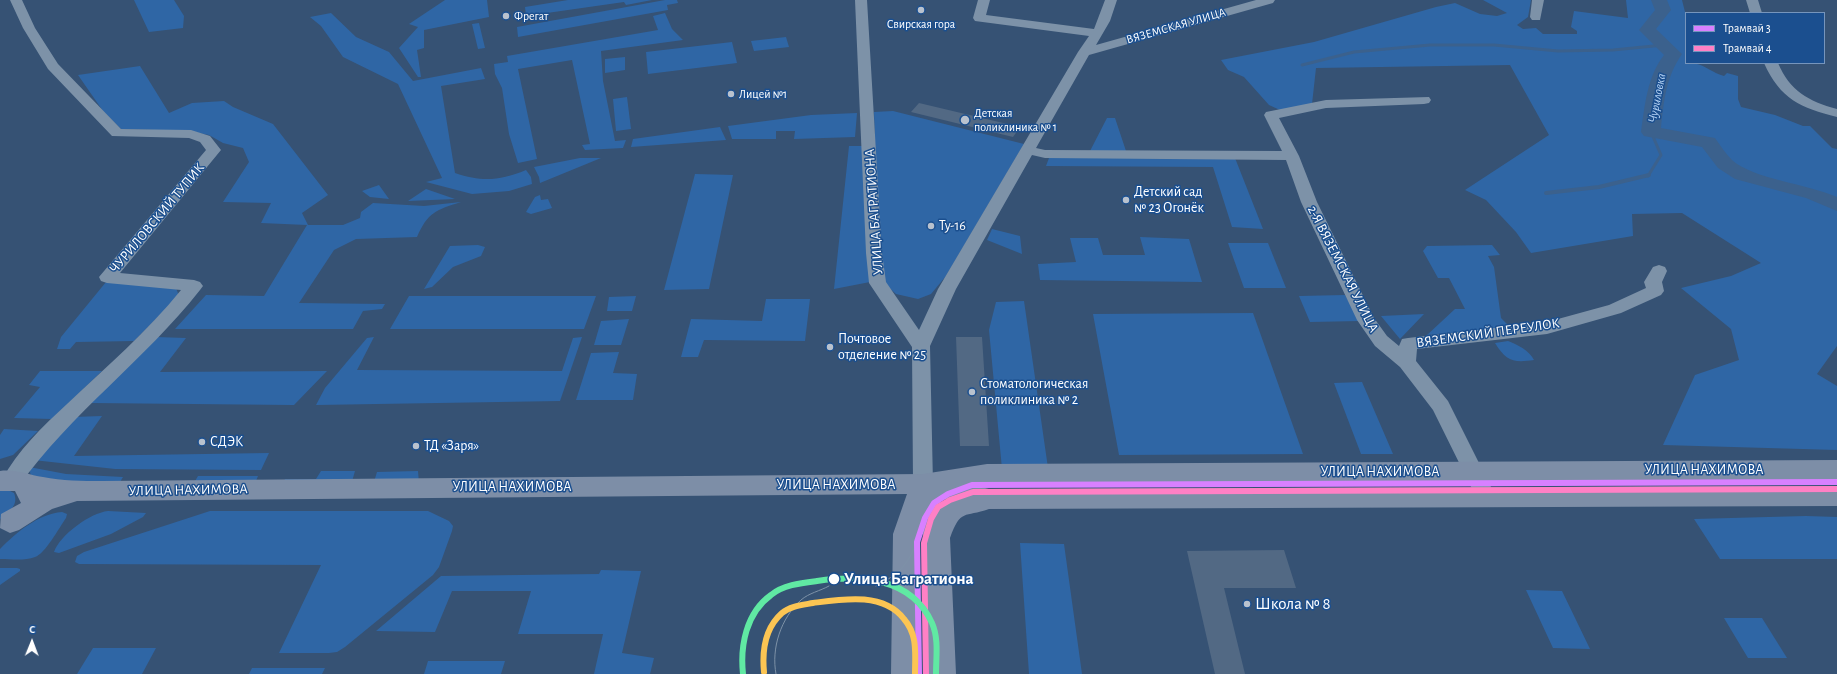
<!DOCTYPE html>
<meta charset="utf-8">
<style>
body{margin:0}
#map{position:relative;width:1837px;height:674px;overflow:hidden;background:#365274;font-family:"Alegreya Sans",sans-serif}
canvas{display:block}
.legend{position:absolute;left:1685px;top:12px;width:140px;height:52px;box-sizing:border-box;background:#1b4f8f;border:1px solid #7695bc;margin:0;padding:5px 7px;list-style:none;font-size:12px;color:#fff}
.legend li{display:flex;align-items:center;gap:8px;height:20px}
.legend b{width:20px;border:1px solid #7695bc}
.north{position:absolute;left:12px;top:622px;width:40px;height:40px;-webkit-text-stroke:3px #1b4f8f;paint-order:stroke;rotate:1deg;font-size:11px;font-weight:700;line-height:16px;text-align:center;color:#fff}
.north::after{content:'';display:block;margin:auto;width:14px;height:18px;background:#fff;clip-path:polygon(50% 0,100% 100%,50% 72%,0 100%)}
</style>
<div id="map">
<canvas width="1837" height="674"></canvas>
<ul class="legend">
<li><b style="height:5px;background:#d880ff"></b>Трамвай 3</li>
<li><b style="height:5px;background:#ff80c5"></b>Трамвай 4</li>
</ul>
<div class="north">С</div>
</div>
<script>
const g = document.querySelector('canvas').getContext('2d');
g.lineJoin = 'round';
function fillPath(path, color) {
  g.fillStyle = color;
  g.fill(path, 'evenodd');
}
function stroke(path, color, width, dash) {
  g.strokeStyle = color;
  g.lineWidth = width;
  g.lineCap = dash ? 'butt' : 'round';
  g.setLineDash(dash || []);
  g.stroke(path);
}
function drawText(font, color, halo, rows, align = 'center') {
  g.font = font + ' "Alegreya Sans",sans-serif';
  g.lineWidth = 3;
  g.setLineDash([]);
  g.textBaseline = 'middle';
  g.strokeStyle = halo;
  g.fillStyle = color;
  for (const [text, x, y, turn = 0] of rows) {
    g.save();
    g.translate(x, y);
    g.rotate((+turn || 0) * Math.PI / 180);
    g.textAlign = isNaN(turn) ? turn : align;
    if (halo) g.strokeText(text, 0, 0);
    g.fillText(text, 0, 0);
    g.restore();
  }
}
const green = new Path2D(`
 M134,0H174L184,16L183,28L149,32Z
 M445,0H487L489,17L424,30V48L417,50L421,77H418L399,48L418,27L409,24Z
 M568,0H652L626,5L624,2L526,16L525,7Z
 M665,0H677L678,3L667,5L668,10L518,37L517,27Z
 M1483,0H1531L1528,17L1517,25L1523,29L1536,28L1543,34H1577V31L1571,27L1574,11L1628,18L1626,0H1682L1686,16V63C1706,63 1707,71 1724,76L1727,73L1738,76V99L1741,107L1775,115L1803,126H1810L1832,148L1837,149V346L1817,374L1837,386V450L1663,445L1695,375L1739,360L1731,329L1681,288L1731,276L1761,263L1682,213L1632,214L1633,236L1531,253L1516,232L1486,200L1465,190L1549,135L1510,65L1316,68L1312,104L1280,110L1269,105L1244,77L1228,70L1221,60L1314,42L1436,7L1455,3L1480,14L1497,16L1507,13Z
 M331,13L356,37L389,52L413,81L481,68L485,79L441,86L455,173C482,182 499,181 526,170L531,177L532,184L509,191L472,194L426,182L442,178L398,84L343,57L321,26L310,17Z
 M665,13L672,29L683,40L601,51L603,81L615,141L626,140L623,148L585,150L582,145L590,144L572,60L518,69L537,159L518,163L509,134L502,88L495,74L494,64L508,62L507,56L658,30L653,16Z
 M479,23L485,48L478,49L472,24Z
 M786,37L789,47L754,51L751,41Z
 M732,42L737,63L648,74L646,52Z
 M625,57V70L605,73V59Z
 M140,66L169,113L192,103L224,101L233,107L273,124L328,195L302,213L308,225H343L360,218L361,212L373,203L424,206L461,202C436,210 428,212 417,237L356,239L334,250L299,303L385,304L382,309L363,311L353,329H175L206,295L264,296L307,225L261,223L271,203L223,202L249,162L243,148L223,143L209,135L188,131L121,129L103,111L78,75Z
 M627,97L631,129L616,131L613,99Z
 M893,111L1024,144L946,276L931,294L918,299L896,294L885,284L879,256L874,112Z
 M857,113L855,137L794,139L795,131H776V139H732L728,126L811,115Z
 M1107,118H1115L1126,151H1090Z
 M720,127L726,140L631,147L633,139Z
 M849,146H865L870,282L834,289Z
 M580,158H601L540,183L539,177L534,167Z
 M1049,158H1235L1263,229L1232,227L1213,167L1046,166Z
 M695,174L733,175L709,289L664,290Z
 M379,185L389,199L370,197L362,191Z
 M426,189L455,199L408,201Z
 M540,195L541,200L548,199L552,208L531,214L526,212L535,197Z
 M992,229L1020,236L1022,254L987,240Z
 M1140,237L1189,239L1202,282L1040,280L1038,264L1076,262L1070,238H1098L1103,255H1145Z
 M1228,243H1268L1286,288H1244Z
 M478,245L485,247L481,256L453,267L432,287L424,289L450,246Z
 M1492,245L1500,255L1488,256L1494,267L1501,318L1512,329L1427,335L1455,309H1465L1449,278H1438L1423,251L1427,246Z
 M106,282L176,288L179,296L134,341L76,342L70,349H57L61,337Z
 M1345,295L1360,321L1310,322L1299,296Z
 M409,296H596L584,329H390Z
 M636,296L632,311H607L609,297Z
 M766,299H810L805,341L704,340L698,357H681L691,319L762,321Z
 M1024,301L1048,468L1002,469L989,330L996,302Z
 M1253,313L1303,454L1119,455L1093,314Z
 M1424,314L1400,339L1381,316Z
 M629,319L621,345H594L601,321Z
 M156,337L186,338L160,372L327,371L294,405L90,403Z
 M374,337L357,370L562,371L573,338L582,337L560,401L316,405L325,388L367,338Z
 M1508,341C1518,345 1529,350 1534,360C1513,363 1506,361 1495,343Z
 M619,352L613,373L637,374L633,400H576L591,353Z
 M40,371H102L52,419L14,418L40,387L29,385Z
 M1362,382L1393,454H1361L1334,383Z
 M102,416L74,456L269,453L261,470L115,469L33,460L73,417Z
 M4,429L38,431L13,455L0,459V435Z
 M29,467L66,474L123,477L116,489L31,477Z
 M321,471H355L351,485H282L285,479H316Z
 M418,471L419,483L373,485L377,472Z
 M198,476H258L253,488H191Z
 M0,490H8L14,493C19,505 9,512 0,519Z
 M108,511L146,513L143,517L111,534L59,553L54,552C60,535 90,513 108,511Z
 M210,511H428L449,521L453,526L452,531L439,567L433,575L345,647L337,652L329,653H279L321,565L79,564L75,562L77,556L84,552Z
 M62,512L67,514L66,518C59,528 45,554 35,557C25,561 11,559 0,559V549C17,532 38,514 62,512Z
 M1806,516L1837,517V559H1720L1694,519Z
 M1020,543L1064,544L1082,674H1029Z
 M0,568H17L20,569V571L0,585Z
 M601,570L641,571L622,653L654,658L650,674H594L603,634H518L531,591H452L435,632L376,631L441,576L599,574Z
 M1526,590L1562,591L1590,649L1553,648Z
 M1724,618H1762L1787,658H1748Z
 M93,648H156L142,674H77Z
 M428,661H505L501,674H424Z
 M252,668H325L322,674H249Z`);
const streamFar1 = new Path2D(`
 M1302,65L1354,52L1430,45H1494L1558,51L1613,50L1664,45
 M1648,176L1661,155L1651,132`);
const stream = new Path2D(`
 M1546,193L1599,187L1649,175`);
const river = new Path2D(`
 M1651,0H1667L1671,10L1656,29L1682,54C1666,77 1664,100 1661,128L1715,138C1720,145 1726,154 1732,160C1753,179 1808,184 1837,197V211L1806,198L1735,179L1718,168L1702,147L1644,136L1641,132C1645,105 1647,77 1664,55L1639,30L1655,10Z`);
const building = new Path2D(`
 M919,103L1020,127L1013,137L911,112Z
 M956,337H982L989,446H960Z
 M1284,550L1296,588H1224L1245,674H1215L1187,551Z`);
const minor = new Path2D(`
 M10,0H22L35,28L58,64L121,129L191,130L210,136L221,150L120,273L194,280L200,282L203,286L200,290C145,360 71,413 19,486L12,488L5,486L2,480C17,451 43,426 67,404C106,367 147,332 181,290L107,283L101,281L99,277L206,150L200,142L189,138L112,136L48,69L23,28Z
 M855,0H867L882,253L886,282L919,330L938,289L1078,52L1089,36L975,21L973,18L978,0H990L986,15L1094,29L1105,0H1117L1110,21L1096,45L1256,0H1275L1273,3L1089,55L1036,148L1045,150L1282,151L1264,115L1266,112L1326,100L1429,97L1431,100L1429,103L1424,104L1326,108L1279,118L1299,156L1317,202L1374,318L1387,336L1399,346L1402,339L1408,338L1547,322L1609,305L1646,288L1644,282L1653,267L1659,265L1665,267L1667,271L1662,282L1664,291L1661,295L1621,313L1547,334L1417,349L1416,361L1448,401L1496,497L1493,503L1486,506L1479,503L1433,410L1400,367L1375,346L1357,320L1301,202L1286,160L1045,158L1032,155L956,289L930,346L933,484L930,490L923,492L916,490L913,484L912,347L869,283L866,253Z
 M1532,0H1544L1540,20H1532L1530,17Z
 M1746,0H1758L1762,13H1750Z
 M1764,63H1778C1790,91 1808,101 1837,109V117C1801,108 1780,99 1764,63Z`);
const major = new Path2D(`
 M1837,460V480L987,484L977,486L989,489L1837,486V506L989,509C964,518 961,508 950,538L956,674H926L924,538L921,528L919,534L921,674H891L893,534L907,494L77,501L52,509L19,530L10,533L0,528L1,514L21,503L15,491H0V471C15,469 28,475 43,477C62,481 82,481 102,481L923,474L987,464ZM939,497L948,500L941,504Z`);
const tram = new Path2D(`
 M876,586C899,574 907,566 917,542
 M776,674C771,648 781,618 801,600C809,593 820,591 829,586`);
const tram1 = new Path2D(`
 M919,674L917,542L925,518L934,503L948,494L972,485L1837,482`);
const tram2 = new Path2D(`
 M926,674L924,543L931,519L938,507L950,500L973,492L1837,489`);
const tram3 = new Path2D(`
 M743,674C740,646 746,613 771,595C783,585 801,583 817,581C861,575 911,577 932,623C939,639 936,657 936,674`);
const tram4 = new Path2D(`
 M764,672C762,651 765,628 782,613C790,606 802,605 813,603C843,599 883,592 904,619C918,635 915,654 915,674`);
const markers = [
 [921,10,4,"#b9c2ce"],
 [506,16,4,"#b9c2ce"],
 [731,94,4,"#b9c2ce"],
 [965,120,5,"#b9c2ce"],
 [1126,200,4,"#b9c2ce"],
 [931,226,4,"#b9c2ce"],
 [830,347,4,"#b9c2ce"],
 [972,392,4,"#b9c2ce"],
 [202,442,4,"#b9c2ce"],
 [416,446,4,"#b9c2ce"],
 [834,579,6,"#fff"],
 [1247,604,4,"#b9c2ce"]
];
const farPoinames = [
 ["Фрегат",514,16],
 ["Свирская гора",921,24,"center"],
 ["Лицей №1",739,94],
 ["Детская",974,113],
 ["поликлиника № 1",974,127]
];
const farStreetnames = [
 ["ВЯЗЕМСКАЯ УЛИЦА",1176,26,-16]
];
const farWaternames = [
 ["Чуриловка",1657,98,-79]
];
const poiNames = [
 ["Детский сад",1134,192],
 ["№ 23 Огонёк",1134,208],
 ["Ту-16",939,226],
 ["Почтовое",838,339],
 ["отделение № 25",838,355],
 ["Стоматологическая",980,384],
 ["поликлиника № 2",980,400],
 ["СДЭК",210,442],
 ["ТД «Заря»",424,446]
];
const streetNames = [
 ["УЛИЦА БАГРАТИОНА",874,212,-94],
 ["ЧУРИЛОВСКИЙ ТУПИК",157,218,-50],
 ["2-Я ВЯЗЕМСКАЯ УЛИЦА",1343,269,63],
 ["ВЯЗЕМСКИЙ ПЕРЕУЛОК",1488,333,-8],
 ["УЛИЦА НАХИМОВА",1704,470],
 ["УЛИЦА НАХИМОВА",1380,472],
 ["УЛИЦА НАХИМОВА",836,485],
 ["УЛИЦА НАХИМОВА",512,487],
 ["УЛИЦА НАХИМОВА",188,490,-1]
];
const nearStopnames = [
 ["Улица Багратиона",844,579]
];
const nearPoinames = [
 ["Школа № 8",1255,604]
];
fillPath(green, '#2f66a5');
stroke(streamFar1, '#3b618d', 3);
stroke(stream, '#3b618d', 4);
fillPath(river, '#3b618d');
fillPath(building, '#526984');
fillPath(minor, '#7d92a8');
fillPath(major, '#7d8ea7');
stroke(tram, '#7e92a7', 1);
stroke(tram1, '#d880ff', 6);
stroke(tram2, '#ff80c5', 6);
stroke(tram3, '#60e9a3', 6);
stroke(tram4, '#fcc553', 6);
for (const [x, y, r, color] of markers) {
  const dot = new Path2D();
  dot.arc(x, y, r, 0, 2 * Math.PI);
  g.fillStyle = color;
  g.fill(dot);
  stroke(dot, '#1b4f8f', 1.5);
}
drawText('12px', '#fff', '#1b4f8f', farPoinames, 'left');
drawText('12px', '#fff', '#1b4f8f', farStreetnames);
drawText('italic 13px', '#b5d3f5', '#1b4f8f', farWaternames);
drawText('14px', '#fff', '#1b4f8f', poiNames, 'left');
drawText('14px', '#fff', '#1b4f8f', streetNames);
drawText('bold 17px', '#fff', '#1b4f8f', nearStopnames, 'left');
drawText('17px', '#fff', '#1b4f8f', nearPoinames, 'left');
</script>
